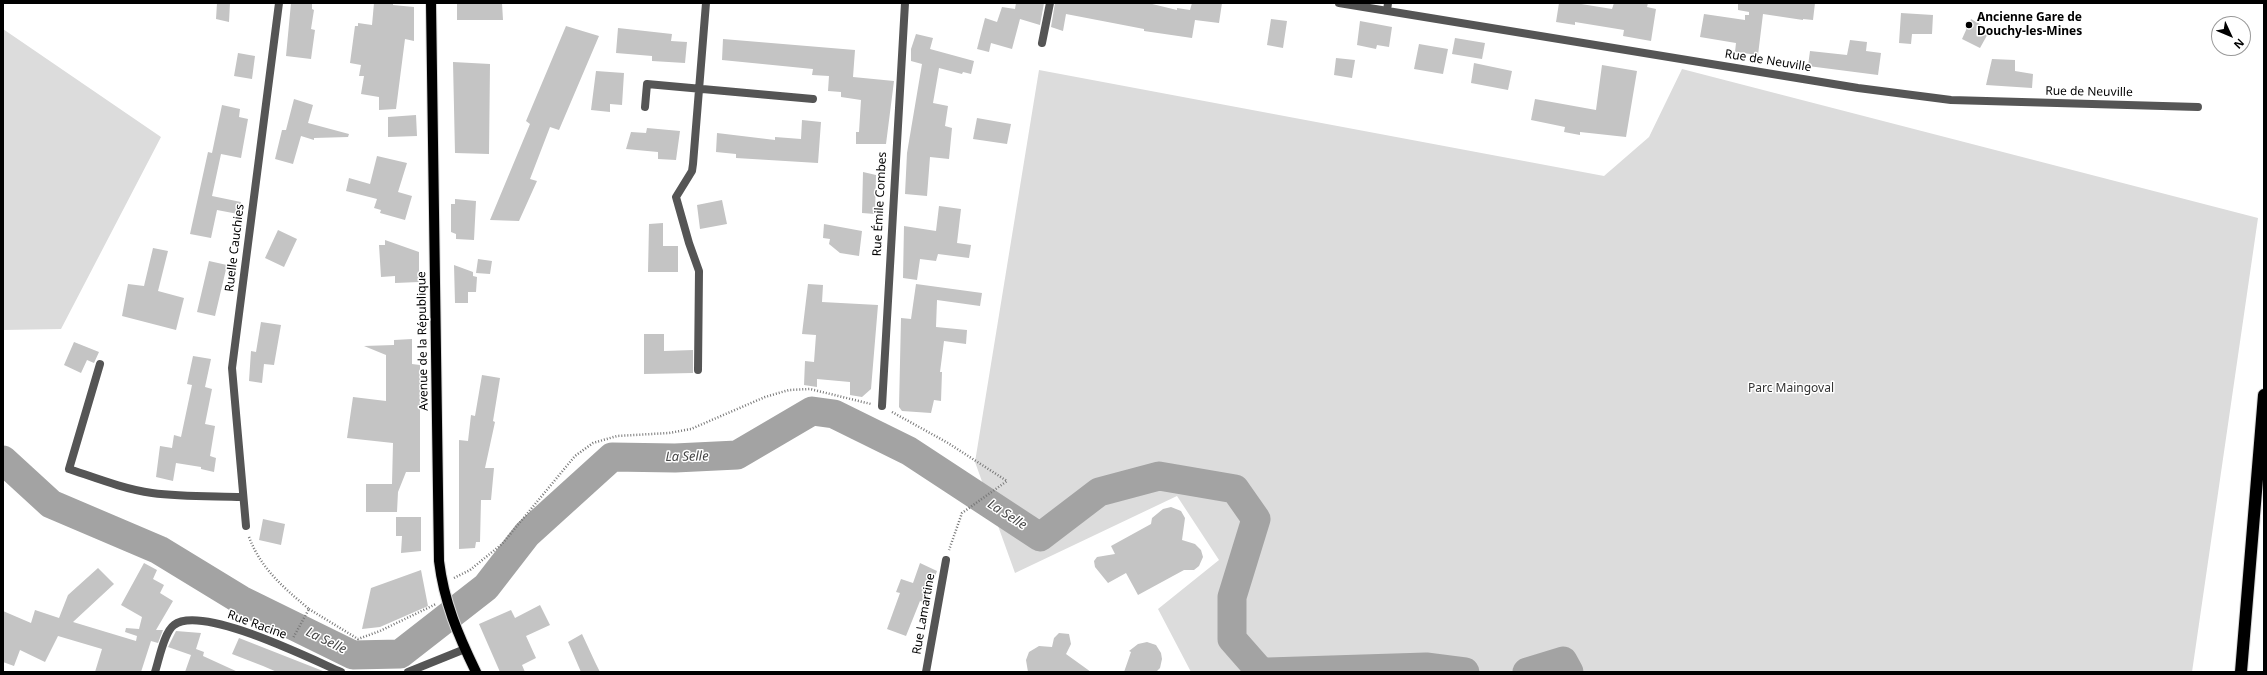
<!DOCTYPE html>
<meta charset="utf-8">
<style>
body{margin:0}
#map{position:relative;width:2267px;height:675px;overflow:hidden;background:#fff;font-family:"Noto Sans",sans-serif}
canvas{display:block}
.frame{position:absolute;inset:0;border:4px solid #000;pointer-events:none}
.north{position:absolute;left:2211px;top:16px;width:40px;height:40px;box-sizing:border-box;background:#fff;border:1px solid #999;border-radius:50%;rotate:134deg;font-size:11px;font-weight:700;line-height:16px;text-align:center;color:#000}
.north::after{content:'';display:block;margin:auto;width:14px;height:18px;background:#000;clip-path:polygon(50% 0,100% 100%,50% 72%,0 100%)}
</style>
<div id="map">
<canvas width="2267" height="675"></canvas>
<div class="frame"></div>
<div class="north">N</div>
</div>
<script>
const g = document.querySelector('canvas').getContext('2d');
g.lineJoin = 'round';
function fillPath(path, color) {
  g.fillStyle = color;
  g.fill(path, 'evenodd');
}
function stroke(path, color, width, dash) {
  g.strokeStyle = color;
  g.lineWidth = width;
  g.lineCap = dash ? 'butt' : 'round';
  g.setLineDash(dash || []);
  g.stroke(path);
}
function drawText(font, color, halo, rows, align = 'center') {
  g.font = font + ' "Noto Sans",sans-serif';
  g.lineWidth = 3;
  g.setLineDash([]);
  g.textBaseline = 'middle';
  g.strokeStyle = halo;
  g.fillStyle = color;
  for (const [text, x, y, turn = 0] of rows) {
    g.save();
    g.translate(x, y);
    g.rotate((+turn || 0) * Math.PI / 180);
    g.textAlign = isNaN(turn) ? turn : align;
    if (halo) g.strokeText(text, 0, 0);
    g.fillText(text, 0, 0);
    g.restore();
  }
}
const green = new Path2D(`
 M3,29L161,137L61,329L3,330Z
 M1682,69L2258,218L2192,672H1191L1158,609L1219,560L1177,496L1015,573L975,462L1039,70L1604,176L1649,137Z`);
const river = new Path2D(`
 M3,460L51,504L159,550L241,600L353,655L400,654L486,587L527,534L612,457L675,458L737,455L812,411L834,414L909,451L1040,537L1099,492L1159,476L1235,489L1256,519L1232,597V639L1261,672
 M1268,672L1426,667L1465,672
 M1527,672L1563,661L1569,672`);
const building = new Path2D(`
 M217,3H230L229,22L216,19Z
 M291,3H312V9L314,10L311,29L315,30L311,59L286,56Z
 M374,3H393V5L414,7V41L405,39L396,109L379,110V97L361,94L364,76H359L361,65L350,63L355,26H358V23L372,25Z
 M457,3H502L503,20H457Z
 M1016,3H1044L1040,25L1020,19L1012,49L991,43L989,52L977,49L985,18L997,22L1002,7L1015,9Z
 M1055,3H1148L1177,10V8L1190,10L1192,3H1222L1219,23L1195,20L1192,38L1144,31V29L1066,14L1063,31L1051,27Z
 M1559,3H1575L1612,9L1614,3H1648L1647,7L1656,9L1651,41L1623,36L1624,30L1575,22V25L1556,22Z
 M1738,3H1815L1813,20L1803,19V20L1763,14L1758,55L1735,52L1736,43L1700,37L1704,14L1745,20V15H1749V12L1738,10Z
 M1901,13L1933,15L1932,34H1912L1911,44L1899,43Z
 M1271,19L1287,21L1283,48L1267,45Z
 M1971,19L1990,30L1980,48L1962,39Z
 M1360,21L1392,27L1389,47L1377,45L1376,49L1357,45Z
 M566,26L599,36L559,130L550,127L530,179L537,181L519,221L490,220L530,124L526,121Z
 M618,28L672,34L671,41L687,42L685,63L652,61V56L616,53Z
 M916,34L933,38L930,49L974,61L971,74L963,72L962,74L939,68L933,103L948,106L945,126L952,128L949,159L930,157L927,196L905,194L907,153L922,64L911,61V49Z
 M1455,38L1485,43L1482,59L1452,54Z
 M723,39L855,50L853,77L894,81L886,144H856V132H859L861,100L841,97V92L828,91L829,76L812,75L813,69L722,60Z
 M1850,40L1867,42L1866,51L1881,53L1878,75L1808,66L1810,51L1847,55Z
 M1419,44L1448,49L1443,74L1414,69Z
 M238,53L255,56L252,79L234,76Z
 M1336,58L1355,60L1352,78L1334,75Z
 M1992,59L2015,60V71L2033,74L2032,88L1986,85Z
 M453,62L490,64L489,154L455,153Z
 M1474,63L1512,71L1508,90L1471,83Z
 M1602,65L1637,71L1626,137L1580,132V135L1564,132L1565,127L1531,120L1535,99L1596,110Z
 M596,71L624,73L622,105L610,104V112L591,110Z
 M294,99L313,105L308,123L349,134L348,137L314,138V140L301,136L293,164L275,159L282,130H286Z
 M222,105L240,109L239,117L248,119L241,158L221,154L212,196L241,202L238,214L217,210L211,238L190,234L208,152L212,153Z
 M416,115L417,136L388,137V117Z
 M977,118L1011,124L1007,144L973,139Z
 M802,120L821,122L818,163L736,158V154L716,152L717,133L775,140V137L801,139Z
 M647,128L680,131L676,160L658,159V152L626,149L631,132L646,133Z
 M377,156L407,163L398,192L412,196L405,220L380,213L381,210L374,208L377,199L346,191L349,178L370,184Z
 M863,172L876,175L875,214L862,213Z
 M455,199L476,201L474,240L456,239V234L451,232V204H455Z
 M722,200L727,224L700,229L697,205Z
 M939,206L961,209L957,243L971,245L969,258L938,254L936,261L920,259L917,280L903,278L904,226L936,231Z
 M663,223V246H678V272H648L649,224Z
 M824,224L862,231L859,256L840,253L829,244L830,239L823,238Z
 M278,230L297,239L284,267L265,258Z
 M385,240L419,252V282L395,283V276L381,277L379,245H385Z
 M153,248L168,251L158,291L184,298L176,330L122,316L128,284L144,286Z
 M478,259L492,261L490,274L476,273Z
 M209,261L227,265L215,316L197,312Z
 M454,265L473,272V276L477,277L476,292H468V303H455Z
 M808,284L823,285L822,302L878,305L871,389L862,397L850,395V382L817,379V387L804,385L805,361L814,362L816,335L802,334Z
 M916,284L982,293L980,306L937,300L936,327L967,330L966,344L944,341L940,372H942L941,401L934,400L931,413L902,411L899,407L901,318L911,319Z
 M261,322L281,325L274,365L264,364L262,383L249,381L251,351L256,352Z
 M644,334H664V351L693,350V373L644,374Z
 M412,339V364L420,365V472H406L398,492L397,512H366V484H392L393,443L347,438L353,397L386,401V355L364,346L394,345V340Z
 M74,342L99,352L94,363L87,360L81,373L64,365Z
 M193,356L211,359L205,387L212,389L205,424L215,426L210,456L216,458L214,472L201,469V467L176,463L173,481L156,477L160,446L172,448L174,435L181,437L192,385L187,384Z
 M482,375L500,378L493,421L495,422L485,468H494L491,500H481L480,542H476L475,548L459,549V440L468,441L471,415L475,416Z
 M1171,507L1181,511L1185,518L1182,540L1195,544L1201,550L1203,557L1199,566L1194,570H1184L1138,595L1126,573L1108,583L1095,567L1094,561L1097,557L1115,554L1111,546L1151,524L1152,518L1163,509Z
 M396,517H421V551L401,553L402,536H396Z
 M263,519L285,524L281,545L259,540Z
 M144,563L157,570L153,579L164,585L160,593L173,601L156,630H163L158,643L151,641L141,672H95L102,649L58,636L45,662L20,650L14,666L3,662V611L31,623L35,610L59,618L68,595L98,568L114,584L73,622L136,641L137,636L125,632L126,628L139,629L142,617L121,605Z
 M920,563L937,571L925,603L920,601L906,636L887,629L900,593L896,592L901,579L913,583Z
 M421,570L428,606L380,627L362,629L371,588Z
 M540,605L550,625L526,636L536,658L522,665L525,672H500L479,624L511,610L515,618Z
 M176,631L201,633L196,649L204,652L203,656L238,672H185L191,655L168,647Z
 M1059,633L1069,634L1071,644L1066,654L1091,672H1028L1026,660L1029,652L1039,646L1052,647L1054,638Z
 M582,634L595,662L600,672H581L568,642Z
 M239,638L323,671V672H277L263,666L232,654Z
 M1147,642L1156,645L1161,653L1162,659L1160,668L1156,672H1124L1131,652L1129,651L1138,644Z`);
const path = new Path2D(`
 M892,412L948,443L1007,481L962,513L949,550
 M249,537C261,569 284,588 309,609L293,638
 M454,578L470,570L502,544L575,456L593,443L617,436L669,433L691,429L765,397L789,390L810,389L871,404
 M309,609L358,639L380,631L436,604`);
const service = new Path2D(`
 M1042,43L1050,3`);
const minor = new Path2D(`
 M1339,3L1858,88L1951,100L2198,107
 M1387,11L1388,3
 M645,107L647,84L813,99
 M100,364L69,469C96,478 124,489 152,493C182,497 212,496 242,497
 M698,370L699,271L689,243L676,197L692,171L693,164L706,3
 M882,406L905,3
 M246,526L232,368L279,3
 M155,672C159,660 164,632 174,625C201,604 311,659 341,672
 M408,672L465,649
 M926,672L946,560`);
const primary = new Path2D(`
 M431,3L439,561C444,602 458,635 476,672`);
const motorway = new Path2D(`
 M2241,672L2264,395`);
const markers = [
 [1969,25,4,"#000"]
];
const poiNames = [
 ["Ancienne Gare de",1977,18],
 ["Douchy-les-Mines",1977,32]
];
const streetNames = [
 ["Rue de Neuville",1768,61,9],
 ["Rue de Neuville",2089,92,1],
 ["Rue Émile Combes",880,204,-87],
 ["Ruelle Cauchies",235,248,-83],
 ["Avenue de la République",423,341,-91],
 ["Rue Lamartine",924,614,-80],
 ["Rue Racine",257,625,20]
];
const parkNames = [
 ["Parc Maingoval",1791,389]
];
const waterNames = [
 ["La Selle",687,457,-1],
 ["La Selle",1007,515,33],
 ["La Selle",326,641,26]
];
fillPath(green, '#dcdcdc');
stroke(river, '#a3a3a3', 29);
fillPath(building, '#c4c4c4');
stroke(primary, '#dbdbdb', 12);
stroke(motorway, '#dbdbdb', 14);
stroke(path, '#777', 2.5, [1, 2]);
stroke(service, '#555', 8);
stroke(minor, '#555', 8);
stroke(primary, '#000', 10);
stroke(motorway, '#000', 12);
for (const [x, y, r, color] of markers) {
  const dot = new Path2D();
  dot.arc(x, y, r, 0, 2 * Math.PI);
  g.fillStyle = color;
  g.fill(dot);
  stroke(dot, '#fff', 1.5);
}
drawText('bold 12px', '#000', '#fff', poiNames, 'left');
drawText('12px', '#000', '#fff', streetNames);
drawText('12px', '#333', '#fff', parkNames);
drawText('italic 13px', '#444', '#fff', waterNames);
</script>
